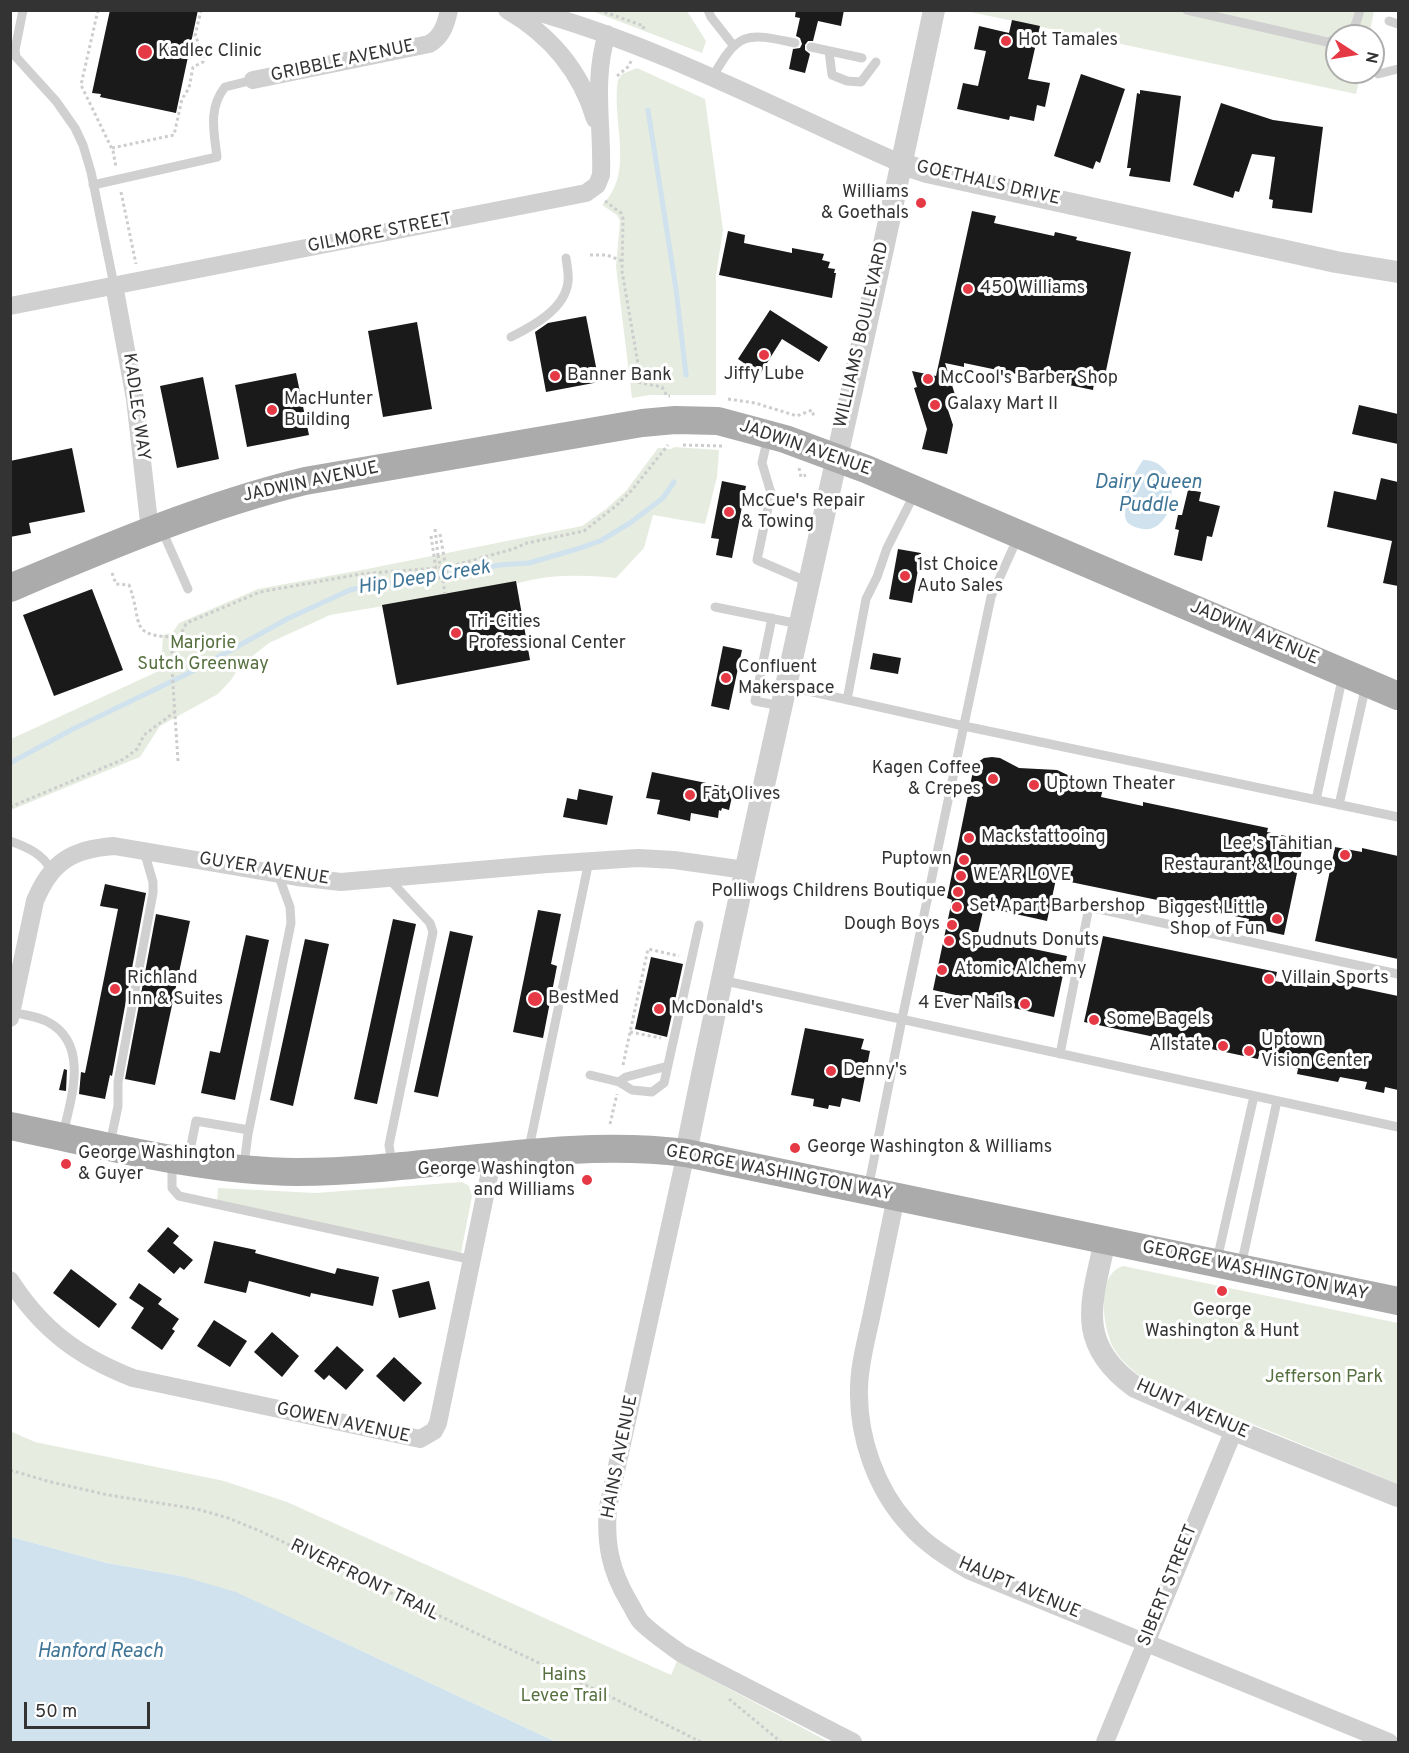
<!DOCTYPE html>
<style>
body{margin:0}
#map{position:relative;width:1409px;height:1753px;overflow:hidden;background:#fff;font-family:Overpass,sans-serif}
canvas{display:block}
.frame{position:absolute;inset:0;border:12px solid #333;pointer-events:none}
.north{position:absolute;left:1325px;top:24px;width:60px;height:60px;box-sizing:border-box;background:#fff;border:2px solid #adadad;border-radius:50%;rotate:102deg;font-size:16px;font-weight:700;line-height:24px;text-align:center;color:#333}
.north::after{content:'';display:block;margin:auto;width:21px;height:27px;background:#e63946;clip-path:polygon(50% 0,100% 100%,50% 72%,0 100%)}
.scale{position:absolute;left:24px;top:1702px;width:126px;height:27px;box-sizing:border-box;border:3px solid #333;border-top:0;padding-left:8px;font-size:18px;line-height:21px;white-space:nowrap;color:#333;-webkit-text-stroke:4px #fff;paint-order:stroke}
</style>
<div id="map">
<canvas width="1409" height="1753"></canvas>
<div class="frame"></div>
<div class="north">N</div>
<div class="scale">50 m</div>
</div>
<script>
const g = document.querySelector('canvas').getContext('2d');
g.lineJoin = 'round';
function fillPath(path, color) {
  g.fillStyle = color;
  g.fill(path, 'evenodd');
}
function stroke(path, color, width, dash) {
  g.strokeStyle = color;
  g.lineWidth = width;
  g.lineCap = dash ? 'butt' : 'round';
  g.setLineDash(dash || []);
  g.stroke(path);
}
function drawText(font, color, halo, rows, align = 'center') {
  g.font = font + ' Overpass,sans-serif';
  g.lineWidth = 6;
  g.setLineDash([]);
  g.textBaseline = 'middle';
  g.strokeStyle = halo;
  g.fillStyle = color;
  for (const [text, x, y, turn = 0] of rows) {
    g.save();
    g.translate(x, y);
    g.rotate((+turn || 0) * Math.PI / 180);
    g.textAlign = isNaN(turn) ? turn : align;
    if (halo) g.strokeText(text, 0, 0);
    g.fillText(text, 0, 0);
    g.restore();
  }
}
const green = new Path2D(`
 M592,11H687L706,41L702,53Z
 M966,11H1374L1369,36H1337V72H1361L1356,94Z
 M637,68L705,99L723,230L716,275V395H650L632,398L616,266L620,221L617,215L602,205C636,173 611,121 618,80L622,74Z
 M674,447L719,450L717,477L705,524L653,515L644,548L616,578C583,575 552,574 519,583L330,615L269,643L240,666L231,680L218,694L160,726L140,757L11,810V739L161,670L163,635L173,632L179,623L258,589L367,569L582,526L606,509L626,491L658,448L671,449Z
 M462,1182L469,1186L472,1196L461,1253L217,1201L218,1188L316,1193Z
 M1123,1266L1398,1323V1484L1143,1379C1133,1370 1121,1361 1114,1349C1103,1329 1095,1274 1123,1266Z
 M10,1431L35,1442L224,1481L287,1502L671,1675L677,1661L829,1742H556L302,1623L181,1576L107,1563L11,1537Z`);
const water = new Path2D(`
 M1143,460C1186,460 1176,534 1143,529C1115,524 1129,510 1126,494C1125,489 1122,485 1125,481C1127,478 1131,478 1133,476C1137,471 1139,465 1143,460Z
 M11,1537L107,1563L181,1576L236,1592L556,1742H11Z`);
const stream = new Path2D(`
 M648,110L676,289L686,375
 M10,763L73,729L189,673L289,618L350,590L378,583H401L500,565L529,563L577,549L600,541L630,523L663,498L674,482`);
const building = new Path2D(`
 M110,10H198L176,113L100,97L101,94L92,93Z
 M796,10H844L841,26L818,21L813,41H808L805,45V50L810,54L805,73L789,69L793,49L800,48L802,44L800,38L796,36L800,18L795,17Z
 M1012,20L1040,26L1028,79L1050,83L1045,107L1037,105L1034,121L1010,116L1009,120L957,109L963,83L978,86L986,51L974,49L979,26L1009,33Z
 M1081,74L1125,89L1100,163L1096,161L1093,169L1054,156Z
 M1140,90L1181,96L1170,182L1129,176L1131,168H1127L1137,93L1140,94Z
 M1221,103L1273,120L1323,127L1312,213L1272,208L1273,200L1269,199L1275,157L1252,154L1239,192L1235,191L1233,198L1193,185Z
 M972,211L996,216L994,223L1054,236L1055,232L1077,237L1076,240L1131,252L1103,385L1094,383L1093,390L964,363V367L945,363L957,401L946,404L953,425L947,454L922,449L927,429L914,388L917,387L912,371L936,376Z
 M728,231L745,235L744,243L792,253V248L824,254L822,260L830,262L828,268L835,269L834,273H836L832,298L719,275Z
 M770,310L828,347L819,362L782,339L760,374L738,359Z
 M586,316L599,382L546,392L535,332L548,323Z
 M417,322L432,409L383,417L368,331Z
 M296,373L309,435L247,447L235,385Z
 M203,377L219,459L177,468L160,386Z
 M1359,405L1398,414V444L1352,434Z
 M72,448L85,512L29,523L31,533L10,537V461Z
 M1381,478L1398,482V586L1383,583L1392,541L1327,527L1334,491L1376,500Z
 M722,481L746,486L732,558L716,555L719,539L711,538Z
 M1188,490L1201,492L1199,501L1220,506L1212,537L1207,536L1202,561L1174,555L1179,530L1175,529L1178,515H1182Z
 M898,549L921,553L912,603L889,599Z
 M516,581L530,660L397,685L382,605Z
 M92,589L123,670L54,696L23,615Z
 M723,646L742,650L729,710L711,706Z
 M873,653L901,658L898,674L870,669Z
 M992,757L1000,758L1019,768L1057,770L1072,777L1104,784L1101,797L1143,806V802L1268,828L1267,832L1304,840L1284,935L1247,927L1249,919L1056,879L1047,921L984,907L977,937L1067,956L1054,1017L933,990L952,900L947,898L972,776L978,762L984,758Z
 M652,772L726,787V790L733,792L729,810L722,808L721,811L719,810L718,818L691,813L690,821L657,814L660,800L646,798Z
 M579,789L613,796L607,825L563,817L567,798L577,800Z
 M1335,847L1362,852V848L1398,856V959L1315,941Z
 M105,884L146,893L112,1076L110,1075L105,1099L79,1094L81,1072L85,1073L118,909L100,906Z
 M538,910L561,914L551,964L557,966L543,1038L513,1032Z
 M156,914L190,921L155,1085L125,1079Z
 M393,919L416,924L377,1104L354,1099Z
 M450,931L473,936L438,1097L414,1092Z
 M246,935L269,940L235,1100L201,1093L210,1051L220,1053Z
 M1103,936L1277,972L1275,981L1307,987L1308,977L1398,996V1090L1385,1087L1384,1093L1365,1089L1367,1082L1340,1077L1338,1082L1297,1074L1298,1069L1287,1066L1290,1056L1260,1051L1258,1059L1084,1022Z
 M305,939L329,944L293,1106L270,1100Z
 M651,957L683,964L667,1037L635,1029Z
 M805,1028L864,1039L861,1049L870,1051L860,1102L842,1098L840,1107L829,1105L828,1109L813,1106L814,1099L791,1095Z
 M64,1069L67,1070L66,1091L59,1090Z
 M168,1227L179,1236L173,1243L193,1260L184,1270L180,1267L174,1274L147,1251Z
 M214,1241L256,1250L255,1253L335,1274L337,1268L379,1277L373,1306L311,1293L310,1297L249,1281L246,1293L204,1283Z
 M71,1269L117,1304L99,1328L53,1293Z
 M429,1281L436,1309L399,1318L392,1290Z
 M139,1283L162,1299L158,1304L179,1319L172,1329L175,1331L162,1350L131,1328L144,1308L129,1298Z
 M214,1320L247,1341L230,1367L197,1346Z
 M272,1332L299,1356L282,1377L254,1352Z
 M337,1346L364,1370L346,1390L329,1375L324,1380L314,1371Z
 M394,1357L422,1383L404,1402L376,1376Z`);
const path = new Path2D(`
 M98,10L81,85L113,151L116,167
 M599,10L644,26L643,29
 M617,76L629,66L631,61
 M112,148L174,135L182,99L189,88L193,67L203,62L204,53L195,36L201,10
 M121,192L136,264
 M605,201L621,213L623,219L622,271L638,364L637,382L662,387L667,396H670
 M590,255H607L622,261
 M728,399L755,403L797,416L812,410L814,417
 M683,445L724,446
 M799,468L801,477L806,475
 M435,529L438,555
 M112,573L116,584L129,585C144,624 126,637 180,637
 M178,761L171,654L186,624L189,622L260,592L361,574L448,567L513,549L527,543L584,531L617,505L632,490L668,445
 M10,807L124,759L137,749L144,735L176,711
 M630,1032L661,1038
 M623,1065L648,949L679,956
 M610,1124L617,1094
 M10,1470L47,1481L108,1495L197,1509L228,1518L260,1531L611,1697L701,1742
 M729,1699L781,1742`);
const service = new Path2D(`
 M23,10L15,50L16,57L56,101L75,128L83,145L91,172L114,285
 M708,10L711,17L733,45
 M1187,10L1327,42L1337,39
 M1389,21L1398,24
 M1345,36C1355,30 1357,21 1360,10
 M811,47L862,58
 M829,51L832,75L847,81L861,82L876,62
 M1378,74L1398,69
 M712,78C738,32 745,32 795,43
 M93,185L217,157C214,132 208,108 225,87L253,80
 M511,337C533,326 565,309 568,282C569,274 567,266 566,258
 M768,436L762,463L771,493L757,560L808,582
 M161,528L188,589
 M715,607L799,624
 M772,618L755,701L781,706
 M786,686L964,726L1398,817
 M847,700L866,599L877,577L887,548L915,493
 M1316,800L1343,675
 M1339,805L1366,685
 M10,841C27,847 43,854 51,870
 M388,878L430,923L433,932L389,1145L392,1164
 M721,980L1398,1127
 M12,1012C23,1015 38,1016 48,1022C90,1044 71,1099 63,1134
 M1060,1054L1089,907L1398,974
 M590,1075L619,1082L632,1090L652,1092L664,1083L699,925
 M619,1082L626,1077L668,1066
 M110,1144L118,1106V1082L153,893V882L144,851
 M529,1148L589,861
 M188,1160L196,1121L249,1130
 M172,1162V1188L179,1196L473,1260
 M244,1165L248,1134L291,923L290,907L278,874
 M868,1189L902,1019L991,597L1018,537
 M1217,1260L1254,1096
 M1241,1266L1277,1101`);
const minor = new Path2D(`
 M507,10C550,35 581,72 595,119
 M530,10C660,46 779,110 902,164
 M253,80L429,44C442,37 446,24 449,10
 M114,285L135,399L150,531
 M10,306L586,193L597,185L601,175C603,128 592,80 607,34
 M10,1018L35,901C51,862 72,849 114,846L297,877L341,882L548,864L638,858L674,860L745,870
 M686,1153L608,1507C605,1543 610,1570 629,1602C633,1608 636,1616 641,1622C653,1634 668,1644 682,1654L853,1742
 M896,1197C888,1235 880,1274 872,1313C867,1338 859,1364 859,1390C858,1437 876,1489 908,1524C925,1544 948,1558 970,1571L1389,1742
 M10,1280C42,1330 79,1357 133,1378L420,1439L434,1431L438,1423L493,1157
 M1105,1742L1234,1430`);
const tertiary = new Path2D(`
 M902,164L927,172L1336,262L1398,272
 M686,1153C763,771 855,392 934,10
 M1105,1241C1091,1304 1075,1343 1135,1387L1234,1430L1398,1496`);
const primary = new Path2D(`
 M10,588C107,547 203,506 305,481L642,423L675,420L718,421L785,439L866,469L1398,696
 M10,1126C105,1145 200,1171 297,1172C427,1172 556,1137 686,1153L1398,1301`);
const pathBridge = new Path2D(`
 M440,534L447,574L443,580L445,594
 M431,536L437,576L443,580
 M438,555L443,578`);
const markers = [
 [1006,41,6,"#e63946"],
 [145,52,8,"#e63946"],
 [921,203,6,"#e63946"],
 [968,289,6,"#e63946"],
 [764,355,6,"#e63946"],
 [555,376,6,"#e63946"],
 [928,379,6,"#e63946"],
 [935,405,6,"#e63946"],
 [272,410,6,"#e63946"],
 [729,512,6,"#e63946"],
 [905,576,6,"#e63946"],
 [456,633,6,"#e63946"],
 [726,678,6,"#e63946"],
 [993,779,6,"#e63946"],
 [1034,785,6,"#e63946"],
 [690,795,6,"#e63946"],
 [969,838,6,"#e63946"],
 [1345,855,6,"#e63946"],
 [964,860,6,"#e63946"],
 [961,876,6,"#e63946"],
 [958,892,6,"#e63946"],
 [957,907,6,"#e63946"],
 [1277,919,6,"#e63946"],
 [952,925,6,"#e63946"],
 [949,941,6,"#e63946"],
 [942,970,6,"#e63946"],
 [1269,979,6,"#e63946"],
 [115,989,6,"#e63946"],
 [535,999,8,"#e63946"],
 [1025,1004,6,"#e63946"],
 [659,1009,6,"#e63946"],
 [1094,1020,6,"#e63946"],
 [1223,1046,6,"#e63946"],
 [1249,1051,6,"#e63946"],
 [831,1071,6,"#e63946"],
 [795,1148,6,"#e63946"],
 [66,1164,6,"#e63946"],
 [587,1180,6,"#e63946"],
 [1222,1291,6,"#e63946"]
];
const poiNames = [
 ["Hot Tamales",1018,41],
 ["Kadlec Clinic",158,52],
 ["Williams",909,193,"right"],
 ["& Goethals",909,214,"right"],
 ["450 Williams",980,289],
 ["Jiffy Lube",764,375,"center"],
 ["Banner Bank",567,376],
 ["McCool's Barber Shop",940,379],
 ["MacHunter",284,400],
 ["Building",284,421],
 ["Galaxy Mart II",947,405],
 ["McCue's Repair",741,502],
 ["& Towing",741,523],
 ["1st Choice",917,566],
 ["Auto Sales",917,587],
 ["Tri-Cities",468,623],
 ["Professional Center",468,644],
 ["Confluent",738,668],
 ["Makerspace",738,689],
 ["Kagen Coffee",981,769,"right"],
 ["& Crepes",981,790,"right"],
 ["Uptown Theater",1046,785],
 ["Fat Olives",702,795],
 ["Mackstattooing",981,838],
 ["Lee's Tahitian",1333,845,"right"],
 ["Restaurant & Lounge",1333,866,"right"],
 ["Puptown",952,860,"right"],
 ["WEAR LOVE",973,876],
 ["Polliwogs Childrens Boutique",946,892,"right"],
 ["Set Apart Barbershop",969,907],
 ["Biggest Little",1265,909,"right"],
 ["Shop of Fun",1265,930,"right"],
 ["Dough Boys",940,925,"right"],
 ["Spudnuts Donuts",961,941],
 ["Atomic Alchemy",954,970],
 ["Richland",127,979],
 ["Inn & Suites",127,1000],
 ["Villain Sports",1281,979],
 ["BestMed",548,999],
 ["4 Ever Nails",1013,1004,"right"],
 ["McDonald's",671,1009],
 ["Some Bagels",1106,1020],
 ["Uptown",1261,1041],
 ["Vision Center",1261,1062],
 ["Allstate",1211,1046,"right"],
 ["Denny's",843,1071],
 ["George Washington & Williams",807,1148],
 ["George Washington",78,1154],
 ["& Guyer",78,1175],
 ["George Washington",575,1170,"right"],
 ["and Williams",575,1191,"right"],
 ["George",1222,1311,"center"],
 ["Washington & Hunt",1222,1332,"center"]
];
const streetNames = [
 ["GRIBBLE AVENUE",343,62,-12],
 ["GOETHALS DRIVE",988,184,13],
 ["GILMORE STREET",380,234,-11],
 ["WILLIAMS BOULEVARD",863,335,-77],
 ["KADLEC WAY",135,407,82],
 ["JADWIN AVENUE",805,449,19],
 ["JADWIN AVENUE",311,483,-12],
 ["JADWIN AVENUE",1254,634,23],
 ["GUYER AVENUE",264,870,9],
 ["GEORGE WASHINGTON WAY",779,1174,11],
 ["GEORGE WASHINGTON WAY",1255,1272,12],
 ["HUNT AVENUE",1192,1410,24],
 ["GOWEN AVENUE",343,1424,12],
 ["HAINS AVENUE",621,1457,-79],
 ["RIVERFRONT TRAIL",364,1581,26],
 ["SIBERT STREET",1169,1586,-68],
 ["HAUPT AVENUE",1019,1589,23]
];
const parkNames = [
 ["Marjorie",203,644],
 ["Sutch Greenway",203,665],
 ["Jefferson Park",1324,1378],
 ["Hains",564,1676],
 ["Levee Trail",564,1697]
];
const waterNames = [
 ["Dairy Queen",1148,484],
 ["Puddle",1148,507],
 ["Hip Deep Creek",424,579,-9],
 ["Hanford Reach",100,1653]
];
fillPath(green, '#e6ecdf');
fillPath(water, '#cfe2ee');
stroke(stream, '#cfe2ee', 5);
fillPath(building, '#1a1a1a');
stroke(path, '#cdcdcd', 3, [3, 3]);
stroke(service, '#d0d0d0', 9);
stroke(minor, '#d0d0d0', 18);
stroke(tertiary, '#d0d0d0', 22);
stroke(primary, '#ababab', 28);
stroke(pathBridge, '#cdcdcd', 3, [3, 3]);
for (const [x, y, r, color] of markers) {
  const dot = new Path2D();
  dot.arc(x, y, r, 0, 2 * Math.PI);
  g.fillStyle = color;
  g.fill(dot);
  stroke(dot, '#fff', 2);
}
drawText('18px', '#333', '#fff', poiNames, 'left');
drawText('18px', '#333', '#fff', streetNames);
drawText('18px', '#56703f', '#fff', parkNames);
drawText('italic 20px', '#3f7597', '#fff', waterNames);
</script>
